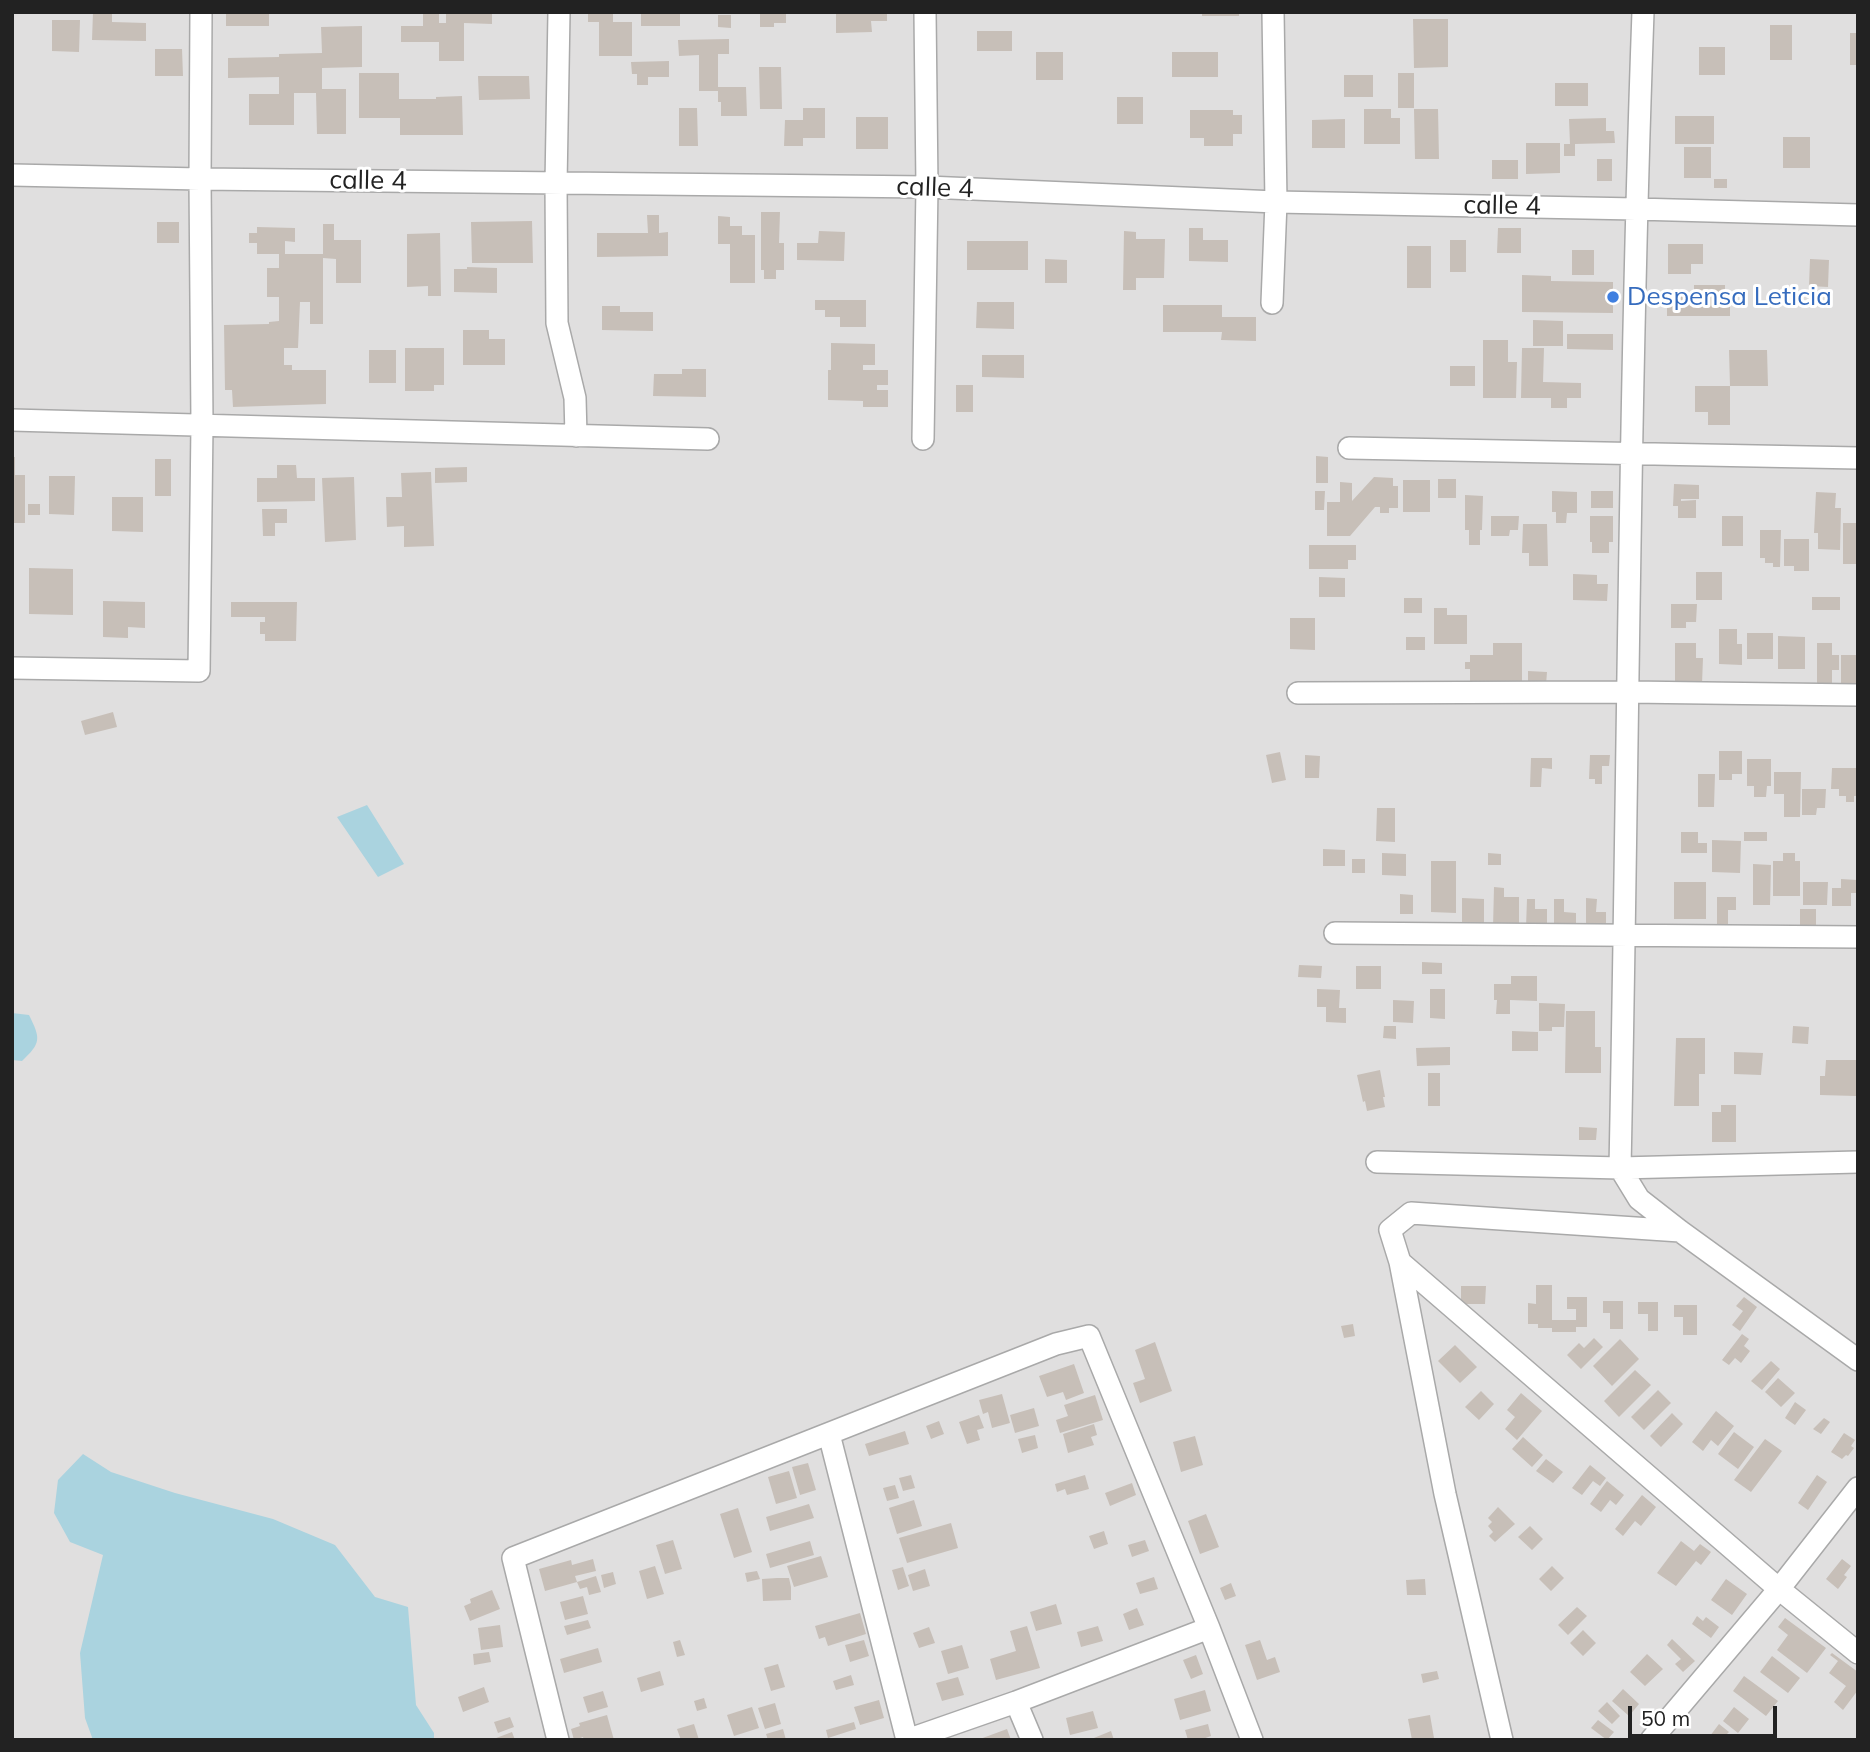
<!DOCTYPE html>
<style>
body{margin:0}
#map{position:relative;width:1870px;height:1752px;overflow:hidden;background:#f2efe9;font-family:Mulish,sans-serif}
canvas{display:block}
.frame{position:absolute;inset:0;border:14px solid #222;pointer-events:none}
.scale{position:absolute;left:1628px;top:1706px;width:149px;height:32px;box-sizing:border-box;border:4px solid #222;border-top:0;padding-left:9px;font-size:21px;line-height:24px;white-space:nowrap;color:#222;-webkit-text-stroke:5px #fff;paint-order:stroke}
</style>
<div id="map">
<canvas width="1870" height="1752"></canvas>
<div class="frame"></div>
<div class="scale">50 m</div>
</div>
<script>
const g = document.querySelector('canvas').getContext('2d');
g.lineJoin = 'round';
function fillPath(path, color) {
  g.fillStyle = color;
  g.fill(path, 'evenodd');
}
function stroke(path, color, width, dash) {
  g.strokeStyle = color;
  g.lineWidth = width;
  g.lineCap = dash ? 'butt' : 'round';
  g.setLineDash(dash || []);
  g.stroke(path);
}
function drawText(font, color, halo, rows, align = 'center') {
  g.font = font + ' Mulish,sans-serif';
  g.lineWidth = 6;
  g.setLineDash([]);
  g.textBaseline = 'middle';
  g.strokeStyle = halo;
  g.fillStyle = color;
  for (const [text, x, y, turn = 0] of rows) {
    g.save();
    g.translate(x, y);
    g.rotate((+turn || 0) * Math.PI / 180);
    g.textAlign = isNaN(turn) ? turn : align;
    if (halo) g.strokeText(text, 0, 0);
    g.fillText(text, 0, 0);
    g.restore();
  }
}
const residential = new Path2D(`
 M12,12H1858V1740H12Z`);
const water = new Path2D(`
 M367,805L404,864L378,877L337,817Z
 M12,1013L29,1015C41,1039 41,1043 22,1061L12,1060Z
 M83,1454L111,1472L175,1493L273,1519L335,1545L375,1597L408,1607L416,1705L434,1733V1740H93L85,1718L80,1653L103,1555L70,1542L54,1513L58,1480Z`);
const building = new Path2D(`
 M93,12H112V22L146,23V41L92,40Z
 M226,12H269V26H226Z
 M423,12H439V23H446V12H492V24L464,23V61H439V42H401V26H423Z
 M588,12H613V22H632V56H599V22H588Z
 M641,12H680V26H641Z
 M760,12H786V23H774V27H760Z
 M836,12H887V21H871L872,32L836,33Z
 M1202,12H1239V16H1202Z
 M718,15H731V28L718,27Z
 M1413,19H1448V67L1414,68Z
 M52,20H80L79,52L52,51Z
 M1770,25H1792V60H1770Z
 M362,26V67L322,68V89H346V134H317L316,93H294V125H249V94H279V77L228,78V58L279,57V54L322,53L321,27Z
 M977,31H1012V51H977Z
 M1850,33H1858V65H1850Z
 M729,39V54H718V87H746L747,116H721V102H718V91H699V55L679,56L678,40Z
 M1699,47H1725V75H1699Z
 M155,49H182L183,76H155Z
 M1036,52H1063V80H1036Z
 M1172,52H1218V77H1172Z
 M669,61V77H648V85H637V74H632L631,62Z
 M759,67H781L782,109H760Z
 M359,73H399V99H436V97L462,96L463,135H400V118H359Z
 M1398,73H1414V108H1398Z
 M1344,75H1373V97H1344Z
 M478,76H529L530,99L479,100Z
 M1555,83H1588V106H1555Z
 M1117,97H1143V124H1117Z
 M679,108H697L698,146H679Z
 M803,108H825V138H803V146H784L785,120H803Z
 M1364,109H1391V118H1400V144H1364Z
 M1414,109H1438L1439,159H1415Z
 M1190,110H1233V115H1242V134H1233V146H1204V138H1190Z
 M1675,116H1714V144H1675Z
 M856,117H888V149H856Z
 M1606,118V131H1614L1615,143L1575,144V156H1564V144H1570L1569,119Z
 M1345,119V148H1312V120Z
 M1783,137H1810V168H1783Z
 M1526,143H1560V173L1526,174Z
 M1684,147H1711V178H1684Z
 M1597,159H1612V181H1597Z
 M1492,160H1518V179H1492Z
 M1714,179H1727V188H1714Z
 M761,212H780L779,243H784V270H776V279H764V270H761Z
 M647,215H659V233L668,232V256L597,257V233H648Z
 M718,216L730,217V226H742V235H755V283H730V244H718Z
 M532,221L533,263H472L471,222Z
 M157,222H179V243H157Z
 M323,224H334V240H361V283H336V259L323,258V324H310V302H300L298,348H284V365H292V370H326V404L233,407L232,390H225L224,325L269,324V322L279,321V297H267V268H279V254H257V243H249V233H257V227L295,228V242L285,241V254H323Z
 M1189,228H1203V240H1228V262L1189,261Z
 M1498,228H1521V253H1497Z
 M819,231L845,232L844,261L797,260V243H818Z
 M1124,231L1136,232V239H1165L1164,278H1136V290H1123Z
 M440,233L441,296H428V286L407,287V234Z
 M1450,240H1466V272H1450Z
 M967,241H1028V270H967Z
 M1668,244H1703V264H1691V274H1668Z
 M1407,246H1431V288H1407Z
 M1572,250H1594V275H1572Z
 M1045,259L1067,260V283H1045Z
 M1810,259L1829,260L1828,287L1809,286Z
 M467,267L497,268V293L454,292V269H467Z
 M1522,275L1551,276V281L1613,282V313L1522,312Z
 M1694,285H1725V296H1730V316H1667V296H1694Z
 M815,300H866V327H840V317H825V310H815Z
 M977,302H1014V329L976,328Z
 M1163,305H1222V317H1256V341L1221,340L1222,332H1163Z
 M602,306H620V312H653V331L602,330Z
 M1533,320L1563,321V346H1533Z
 M463,330H489V339H505V365H463Z
 M1567,334H1613V350L1567,349Z
 M1483,340H1508V362H1517L1516,398H1483Z
 M831,343L875,344V365H863V370H888V385H877V390H888V407H863V401L828,400V370H831Z
 M405,348H444V385H434V391H405Z
 M1522,348H1544L1543,382L1581,383V398H1567V408H1551V398H1521Z
 M369,350H396V383H369Z
 M1729,350H1767L1768,386H1730Z
 M982,355H1024V378L982,377Z
 M1450,366H1475V386H1450Z
 M682,369H706V397L653,396L654,374H682Z
 M956,385H973V412H956Z
 M1695,386H1730V425H1708V412H1695Z
 M1316,456L1328,457V483H1316Z
 M12,457H15V475H25V523H12Z
 M155,459H171V496H155Z
 M277,465H296L297,478H315V501L257,502V478H277Z
 M467,467V482L435,483V468Z
 M431,472L434,546L404,547V526L387,527L386,497H402L401,473Z
 M49,476H75L74,515L49,514Z
 M354,477L356,540L325,542L322,478Z
 M1374,477L1393,478V486H1398V508H1389V513H1380V507H1375L1350,536H1327V502H1340V482L1352,483V501Z
 M1438,479H1456V498H1438Z
 M1403,480H1430V512H1403Z
 M1674,484L1699,485V499H1681V501L1696,500V518H1678V506H1673Z
 M1315,491H1325L1324,510H1315Z
 M1552,491L1577,492V513H1567L1566,523H1556V512H1552Z
 M1591,491H1613V508H1591Z
 M1816,492L1836,493L1835,508H1841L1840,550L1818,549V533H1814Z
 M1465,495L1483,496L1482,530H1480V545H1469V530H1465Z
 M112,497H143V532L112,531Z
 M28,504H40V515H28Z
 M262,509H287V523H275V536H263Z
 M1491,516H1519L1518,530H1510L1509,536H1491Z
 M1590,516H1613V542H1609V553H1592V542H1590Z
 M1722,516H1743V546H1722Z
 M1843,523H1858V564H1843Z
 M1523,524H1547L1548,566H1529V553H1522Z
 M1760,530H1781L1780,567H1773V563H1765V558H1760Z
 M1784,539H1809V571H1794V566H1784Z
 M1309,545H1356V560H1348V569H1309Z
 M29,568L73,569V615L29,614Z
 M1696,572H1722V600H1696Z
 M1573,574L1597,575V584H1608L1607,601L1573,600Z
 M1319,577L1345,578V597H1319Z
 M1812,597H1840V610H1812Z
 M1404,598H1422V613H1404Z
 M103,601L145,602V628L128,627V638L103,637Z
 M231,602H297L296,641H265V634H260V622H265V617H231Z
 M1671,604H1697L1696,622H1686V628H1671Z
 M1434,608H1447V615H1467V644H1434Z
 M1290,618H1315V650L1290,649Z
 M1719,629H1737V644H1742V665L1719,664Z
 M1747,633H1773V659H1747Z
 M1778,636L1805,637V669H1778Z
 M1406,637H1425V650H1406Z
 M1493,643H1522V688H1493V681H1470V669H1465V662H1470V655H1493Z
 M1675,643H1696V658H1703L1702,684H1675Z
 M1817,643H1832V655H1839V670H1832V685H1817Z
 M1841,655H1858V685H1841Z
 M1528,671L1547,672L1546,685H1528Z
 M113,712L117,727L85,735L81,721Z
 M1719,751H1742V774H1732V780H1719Z
 M1280,752L1286,780L1272,783L1266,755Z
 M1305,755L1320,756L1319,778H1305Z
 M1590,755H1610L1609,766H1602V784H1595V779H1589Z
 M1531,758H1552V769L1542,768L1541,787H1530Z
 M1747,759H1771V786H1767L1766,797H1754V786H1747Z
 M1832,768H1858V796H1854V802H1846V796H1839V789H1831Z
 M1774,772H1801L1800,817H1784V794H1774Z
 M1698,774H1715L1714,807H1698Z
 M1802,789H1826L1825,808H1817L1816,815H1802Z
 M1377,808H1395V842L1376,841Z
 M1681,832H1698V843H1707V853H1681Z
 M1744,832H1767V841H1744Z
 M1712,840L1741,841L1740,873L1712,872Z
 M1323,849L1345,850V866H1323Z
 M1382,853L1406,854V876L1382,875Z
 M1488,853L1501,854V865H1488Z
 M1783,853H1795V861H1800V896H1773V861H1783Z
 M1352,859H1365V873H1352Z
 M1431,861H1456V913L1431,912Z
 M1753,864L1771,865L1770,905H1753Z
 M1841,879L1857,880V893H1851V906H1832V888H1841Z
 M1674,882H1706V919H1674Z
 M1803,882H1828L1827,905H1803Z
 M1494,887L1504,888V897H1519V928H1493Z
 M1400,894L1413,895V914H1400Z
 M1717,897H1736V910H1728V924H1717Z
 M1462,898L1484,899V931H1462Z
 M1586,898L1597,899L1596,912H1606V927H1586Z
 M1527,899H1535V909H1547V927H1526Z
 M1554,899H1564V912L1576,913V927H1554Z
 M1800,909H1816V927H1800Z
 M1422,962L1442,963V974H1422Z
 M1299,965L1322,966L1321,978L1298,977Z
 M1356,966H1381V989H1356Z
 M1511,976H1537V1001L1510,1000V1014H1496L1497,1000H1494V984H1511Z
 M1317,989L1340,990L1339,1008H1346V1023L1326,1022V1007H1317Z
 M1430,989H1445V1019L1430,1018Z
 M1393,1000L1414,1001L1413,1023L1393,1022Z
 M1539,1003L1565,1004L1564,1027H1552V1031H1539Z
 M1566,1011H1595V1047H1601V1073H1565Z
 M1384,1026H1396V1039L1383,1038Z
 M1793,1026L1809,1027L1808,1044L1792,1043Z
 M1512,1031L1538,1032V1051H1512Z
 M1676,1038H1705V1074H1699V1106H1674Z
 M1450,1047V1065L1417,1066L1416,1048Z
 M1734,1052L1763,1053L1761,1075L1734,1074Z
 M1826,1060H1857L1856,1096L1820,1095V1076H1825Z
 M1380,1070L1385,1097H1383L1385,1107L1367,1111L1365,1101L1363,1102L1357,1075Z
 M1428,1073H1440V1106H1428Z
 M1721,1105H1736V1142H1712V1112H1721Z
 M1579,1127L1597,1128L1596,1140H1579Z
 M1536,1285H1552V1320H1576V1309H1567V1297H1587V1327H1576V1332H1552V1328H1538V1324H1528V1303L1536,1304Z
 M1461,1286H1486L1485,1304H1461Z
 M1744,1297L1757,1307L1740,1331L1732,1325L1743,1311L1736,1306Z
 M1603,1301H1623V1329H1610V1313H1603Z
 M1638,1302H1658V1331H1648V1314H1638Z
 M1674,1305H1697V1335H1683V1317H1674Z
 M1353,1324L1355,1336L1344,1338L1341,1326Z
 M1742,1334L1749,1339L1744,1346L1750,1351L1741,1363L1735,1358L1729,1365L1722,1360Z
 M1594,1338L1603,1347L1581,1369L1567,1355L1579,1343L1584,1348Z
 M1620,1339L1639,1359L1612,1386L1593,1366Z
 M1155,1342L1172,1391L1140,1403L1133,1383L1145,1379L1135,1350Z
 M1455,1345L1477,1367L1460,1383L1438,1361Z
 M1771,1361L1780,1369L1762,1390L1751,1381Z
 M1074,1364L1084,1393L1066,1400L1063,1392L1047,1397L1039,1376Z
 M1635,1370L1651,1385L1619,1417L1604,1401Z
 M1778,1378L1795,1393L1781,1407L1765,1392Z
 M1658,1390L1671,1403L1644,1430L1631,1417Z
 M1481,1391L1494,1404L1479,1420L1465,1407Z
 M1521,1393L1542,1411L1517,1440L1505,1429L1515,1417L1507,1410Z
 M1002,1394L1010,1423L992,1428L988,1412L983,1414L979,1400Z
 M1095,1395L1103,1420L1060,1433L1056,1420L1068,1416L1064,1405Z
 M1795,1402L1806,1410L1795,1425L1785,1418Z
 M1034,1408L1039,1426L1015,1433L1010,1415Z
 M1716,1411L1734,1426L1718,1446L1711,1440L1703,1451L1692,1442Z
 M1672,1413L1683,1424L1661,1447L1650,1436Z
 M979,1415L984,1428L977,1430L980,1440L967,1444L959,1422Z
 M1824,1418L1830,1422L1821,1434L1813,1429Z
 M939,1421L944,1434L931,1439L926,1426Z
 M1094,1424L1097,1435L1091,1437L1094,1445L1068,1453L1063,1434Z
 M905,1431L909,1444L869,1456L865,1444Z
 M1734,1432L1754,1447L1738,1469L1718,1454Z
 M1844,1433L1855,1440L1851,1446L1854,1448L1848,1456L1846,1455L1842,1459L1831,1452Z
 M1035,1435L1038,1448L1022,1453L1018,1439Z
 M1195,1436L1203,1465L1181,1472L1173,1442Z
 M1523,1437L1543,1455L1532,1467L1512,1449Z
 M1765,1439L1782,1451L1751,1492L1734,1480Z
 M1546,1459L1563,1472L1553,1483L1536,1471Z
 M808,1463L816,1490L800,1495L792,1467Z
 M1590,1465L1606,1478L1600,1486L1593,1481L1582,1495L1572,1488Z
 M789,1471L797,1498L776,1504L768,1477Z
 M911,1475L915,1488L903,1491L899,1478Z
 M1085,1475L1089,1489L1067,1495L1065,1489L1057,1492L1055,1484Z
 M1817,1475L1827,1482L1808,1510L1798,1503Z
 M1607,1481L1624,1495L1616,1505L1610,1500L1601,1512L1590,1504Z
 M1132,1483L1136,1495L1110,1506L1105,1493Z
 M895,1485L899,1498L887,1501L883,1488Z
 M1642,1495L1656,1507L1641,1526L1635,1521L1623,1536L1615,1529Z
 M914,1500L922,1526L897,1534L889,1508Z
 M809,1504L814,1518L770,1531L766,1517Z
 M1498,1507L1515,1524L1495,1542L1489,1536L1493,1532L1488,1526L1492,1522L1488,1518Z
 M738,1508L752,1552L734,1558L720,1514Z
 M1206,1514L1219,1547L1200,1554L1188,1521Z
 M951,1523L958,1548L907,1563L899,1538Z
 M1530,1526L1543,1539L1532,1550L1518,1537Z
 M1104,1531L1108,1544L1094,1549L1089,1536Z
 M673,1540L682,1569L665,1574L656,1545Z
 M1145,1540L1149,1551L1132,1557L1128,1545Z
 M810,1541L814,1555L770,1568L766,1554Z
 M1681,1541L1694,1551L1700,1544L1711,1552L1701,1565L1696,1561L1676,1586L1657,1573Z
 M821,1556L828,1577L794,1587L787,1566Z
 M593,1559L596,1571L575,1576L577,1582L545,1591L539,1569L571,1560L572,1565Z
 M1842,1559L1851,1566L1844,1575L1847,1577L1838,1589L1826,1579Z
 M655,1566L664,1594L647,1599L639,1571Z
 M1552,1566L1564,1578L1551,1591L1539,1579Z
 M903,1567L909,1586L898,1590L892,1570Z
 M925,1569L930,1586L913,1591L908,1575Z
 M757,1571L760,1579L747,1582L745,1573Z
 M613,1572L616,1584L604,1588L601,1575Z
 M596,1576L601,1592L589,1595L587,1587L580,1589L577,1582Z
 M1154,1577L1158,1589L1140,1594L1136,1583Z
 M777,1578H789L791,1587V1600L763,1601L762,1579Z
 M1425,1579L1426,1595H1407L1406,1580Z
 M1726,1579L1747,1594L1732,1615L1711,1600Z
 M1231,1583L1236,1596L1225,1600L1220,1588Z
 M492,1590L500,1609L470,1621L464,1606L471,1603L470,1599Z
 M583,1596L588,1614L565,1620L560,1602Z
 M1056,1604L1062,1624L1036,1631L1030,1612Z
 M1577,1607L1587,1616L1568,1635L1558,1625Z
 M1137,1608L1144,1625L1129,1630L1123,1614Z
 M860,1613L866,1634L828,1646L825,1637L819,1639L815,1626Z
 M1697,1616L1703,1621L1706,1617L1719,1627L1711,1638L1692,1624Z
 M1785,1618L1826,1648L1807,1673L1777,1650L1788,1635L1778,1627Z
 M588,1620L591,1628L567,1635L564,1626Z
 M500,1625L503,1647L481,1650L478,1628Z
 M1027,1626L1040,1668L996,1680L990,1659L1016,1651L1010,1631Z
 M1098,1626L1103,1641L1081,1647L1077,1632Z
 M929,1627L935,1643L919,1648L913,1633Z
 M1583,1630L1596,1643L1583,1656L1570,1643Z
 M1672,1639L1695,1661L1683,1672L1675,1664L1681,1659L1667,1645Z
 M680,1640L685,1655L677,1657L673,1642Z
 M864,1640L869,1656L850,1662L845,1645Z
 M1260,1640L1267,1660L1275,1657L1280,1672L1257,1680L1245,1645Z
 M962,1645L969,1668L948,1674L941,1651Z
 M598,1648L602,1662L564,1673L560,1659Z
 M489,1652L491,1662L474,1665L473,1654Z
 M1832,1653L1858,1672V1690L1843,1710L1834,1702L1846,1686L1829,1673L1838,1661L1830,1655Z
 M1647,1654L1663,1669L1645,1686L1630,1672Z
 M1196,1655L1203,1674L1191,1679L1183,1660Z
 M1772,1656L1800,1678L1788,1693L1760,1672Z
 M778,1664L785,1687L771,1691L764,1668Z
 M660,1671L664,1685L641,1692L637,1678Z
 M1437,1671L1439,1679L1423,1683L1421,1674Z
 M851,1675L854,1685L836,1690L833,1681Z
 M1744,1676L1778,1701L1766,1716L1733,1691Z
 M958,1677L964,1695L942,1701L936,1683Z
 M484,1687L489,1702L463,1712L458,1697Z
 M1623,1689L1639,1704L1629,1716L1612,1701Z
 M1205,1690L1211,1711L1180,1720L1174,1699Z
 M603,1691L608,1707L588,1713L583,1697Z
 M704,1698L707,1708L697,1711L694,1701Z
 M879,1700L884,1718L860,1725L854,1707Z
 M1607,1702L1620,1716L1612,1724L1598,1711Z
 M775,1703L781,1724L765,1729L758,1708Z
 M752,1707L759,1728L734,1736L727,1715Z
 M1734,1707L1749,1719L1738,1733L1723,1721Z
 M1093,1711L1098,1728L1070,1735L1066,1718Z
 M607,1715L614,1740H584L583,1737L574,1740L571,1729L580,1726L579,1723Z
 M1430,1715L1434,1738L1412,1740L1408,1719Z
 M510,1717L514,1727L498,1733L494,1722Z
 M1598,1720L1614,1732L1607,1740L1591,1728Z
 M854,1722L856,1729L828,1738L826,1730Z
 M694,1724L699,1740H681L677,1729Z
 M1208,1724L1211,1736L1200,1740H1188L1185,1730Z
 M1719,1724L1729,1732L1727,1734L1734,1740H1707Z
 M783,1729L786,1740H768L766,1734Z
 M1007,1729L1011,1740H980V1739Z
 M1111,1731L1114,1740H1089Z
 M512,1732L515,1740H491Z`);
const minor = new Path2D(`
 M559,12L556,184L557,323L575,398L576,436
 M1643,12C1629,397 1628,783 1620,1168L1639,1199L1680,1231L1858,1360
 M12,175L200,179L927,187L1276,202L1636,209L1858,215
 M1272,303L1276,202L1273,12
 M12,420L708,439
 M923,439L927,187L925,12
 M1349,448L1858,458
 M12,668L199,671L202,424L200,179L201,12
 M1298,693L1629,692L1858,695
 M1335,933L1858,937
 M1377,1162L1620,1168L1858,1162
 M1400,1262L1779,1589L1858,1653
 M829,1434L907,1740
 M1016,1702L1032,1740
 M558,1740L513,1558L1056,1344L1089,1336L1209,1628L1252,1740
 M907,1740L1016,1702L1209,1628
 M1502,1740L1445,1494L1400,1262L1390,1230L1411,1213L1680,1231
 M1651,1740L1779,1589L1858,1488`);
const markers = [
 [1613,297,7,"#3f7fe0"]
];
const streetNames = [
 ["calle 4",368,181,1],
 ["calle 4",935,188,2],
 ["calle 4",1502,206,1]
];
const shopNames = [
 ["Despensa Leticia",1627,297]
];
fillPath(residential, '#e0dfdf');
fillPath(water, '#aad3df');
fillPath(building, '#c7bfb8');
stroke(minor, '#a9a9a9', 24);
stroke(minor, '#fff', 21);
for (const [x, y, r, color] of markers) {
  const dot = new Path2D();
  dot.arc(x, y, r, 0, 2 * Math.PI);
  g.fillStyle = color;
  g.fill(dot);
  stroke(dot, '#fff', 2.5);
}
drawText('26px', '#222', '#fff', streetNames);
drawText('26px', '#366cbe', '#fff', shopNames, 'left');
</script>
